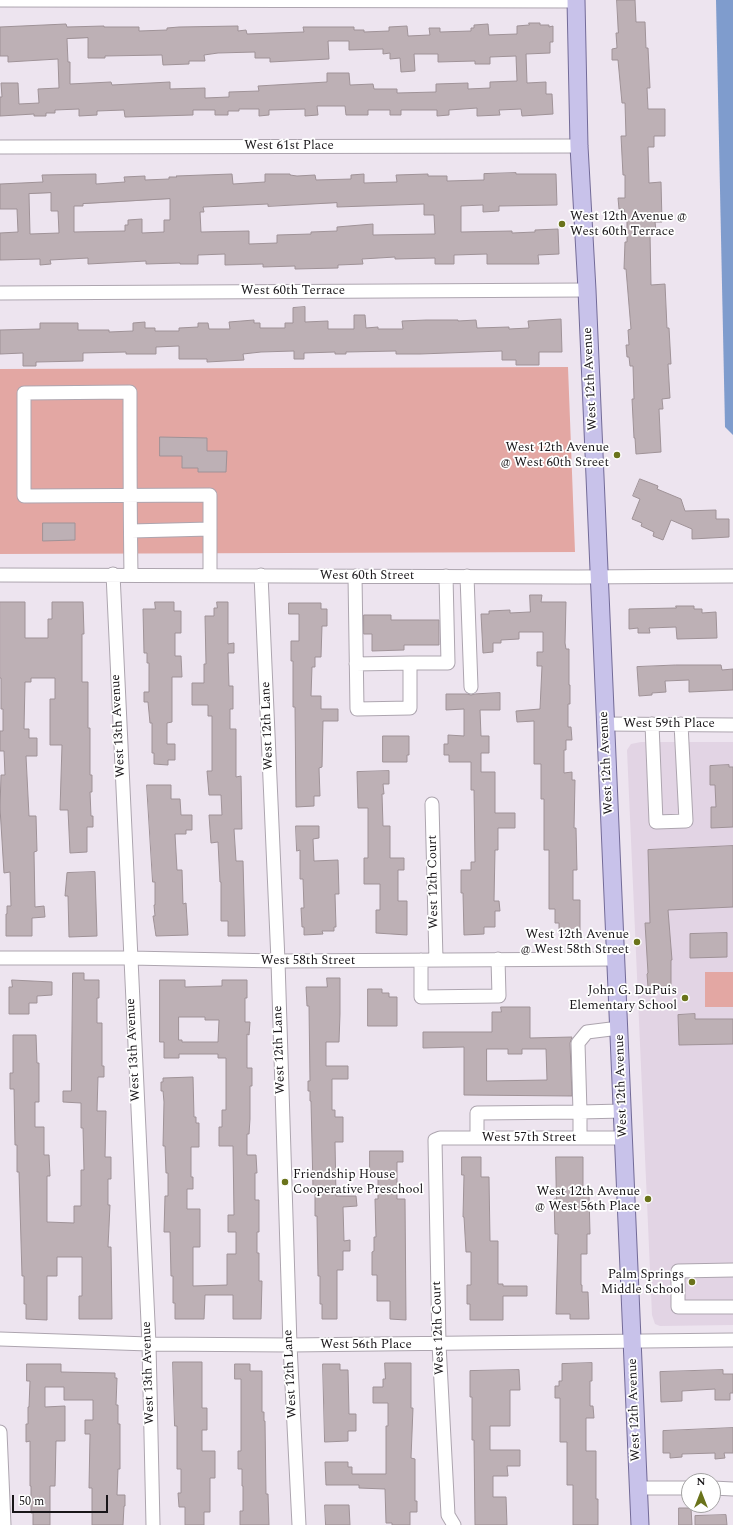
<!DOCTYPE html>
<style>
body{margin:0}
#map{position:relative;width:733px;height:1525px;overflow:hidden;background:#ede4ef;font-family:Spectral,serif}
canvas{display:block}
.north{position:absolute;left:681px;top:1473px;width:40px;height:40px;box-sizing:border-box;background:#fff;border:1px solid #a3a2a3;border-radius:50%;rotate:0deg;font-size:11px;font-weight:700;line-height:16px;text-align:center;color:#191619}
.north::after{content:'';display:block;margin:auto;width:14px;height:18px;background:#6a731b;clip-path:polygon(50% 0,100% 100%,50% 72%,0 100%)}
.scale{position:absolute;left:12px;top:1495px;width:96px;height:18px;box-sizing:border-box;border:2px solid #191619;border-top:0;padding-left:5px;font-size:12px;line-height:14px;white-space:nowrap;color:#191619;-webkit-text-stroke:3px #fff;paint-order:stroke}
</style>
<div id="map">
<canvas width="733" height="1525"></canvas>
<div class="north">N</div>
<div class="scale">50 m</div>
</div>
<script>
const g = document.querySelector('canvas').getContext('2d');
g.lineJoin = 'round';
function fillPath(path, color) {
  g.fillStyle = color;
  g.fill(path, 'evenodd');
}
function stroke(path, color, width, dash) {
  g.strokeStyle = color;
  g.lineWidth = width;
  g.lineCap = dash ? 'butt' : 'round';
  g.setLineDash(dash || []);
  g.stroke(path);
}
function drawText(font, color, halo, rows, align = 'center') {
  g.font = font + ' Spectral,serif';
  g.lineWidth = 3.5;
  g.setLineDash([]);
  g.textBaseline = 'middle';
  g.strokeStyle = halo;
  g.fillStyle = color;
  for (const [text, x, y, turn = 0] of rows) {
    g.save();
    g.translate(x, y);
    g.rotate((+turn || 0) * Math.PI / 180);
    g.textAlign = isNaN(turn) ? turn : align;
    if (halo) g.strokeText(text, 0, 0);
    g.fillText(text, 0, 0);
    g.restore();
  }
}
const built = new Path2D(`
 M641,742H733V1325L660,1326L655,1324L652,1315L627,750L631,744Z`);
const green = new Path2D(`
 M568,367L575,552L0,554V369Z
 M705,972H733V1007H705Z`);
const water = new Path2D(`
 M716,0H733V435L725,427Z`);
const building = new Path2D(`
 M617,0H635L636,22H645L646,48H648L650,88H647L648,109H665V136H654V147H648L649,183L661,182L662,222H655L656,231H652V234H650L651,285L665,284L667,328H669L671,364H668L670,398L662,399L663,409H659L661,452L636,454L635,438H634L632,399H634L633,366H630L629,357H627L626,345H629L628,330L631,329L626,269H624L625,242H627V220H625L624,209H619L618,198H625V175H623L621,136H626L625,103H622L618,60H612V49L617,48L616,33H618Z
 M529,23H540V25H549V27L553,26V42H550V53L526,54L527,83L546,82V94H552L553,114L522,116L521,109L499,110L500,115L477,116V108L449,110V115L437,116V110H401V115H390V110H368V115H346L345,106H317L318,115L305,116V109L269,110V115L259,116V109H239V111H228V115H215V110H193V115L125,117L124,110L97,111V115L79,116V109L55,110V113H46V116H34V114L0,116V97H2L1,83H18L19,104L39,103L38,89L59,88L58,59L8,62V56H0V27L66,24L67,27L104,26V27H139V31L167,30V28L179,27L238,26V31L246,30L247,34L304,32L303,27H354V30H364V32L389,31V27L407,26L408,36L430,35L429,28H440V32L471,31V28H474V25L488,24L489,35L517,34V26L529,25ZM88,38V58H105V56L162,55L163,65L189,64V61H205L204,55L218,53L255,52V58H270V62L329,59L328,41H349V50L383,49V54L390,53V59L400,58L401,72L415,71L414,54H438V62L475,61V64H490V57L516,56L517,81L490,82V88L468,89V83L436,84V92L397,93V89H374L373,84L350,85L349,73H327V82L258,86L259,91L229,92V97L205,98V88L170,89V82L112,85L111,82L70,84V62H68L67,39Z
 M516,173V174H556L557,205L499,206V211L483,212V205L461,206V232L512,231V233L535,232V230L558,229L559,254L538,255L539,264H487V254L454,255V264H435V258L395,259V257L362,259L363,264L338,265V268L295,269V266L263,267V264L225,265V254L198,255V264H180V263L146,264V261L88,264V258L50,260L51,264L40,265V259L0,260V233L18,232L17,209H0V184L43,182L42,175L96,174V184L125,182L124,177L145,176V180L169,179V177H177L176,176L232,174L233,184L265,182V174H290V175L297,176L315,175L316,180L351,179V175L364,174V183L397,182L396,175L428,174V176H447V181L484,180V174ZM51,193V211H58L59,233L30,234L29,194ZM170,199V220H164V232L142,233V219L128,220V225H125V231L74,232V206H83V204ZM337,203V207L424,204V215H434L435,234L373,235V224L337,227V231L311,232V234L277,235V243L249,244V231L201,232L200,212H204L203,207L268,204V206Z
 M305,307V322L328,321V329H354V315H365L366,328L378,327V329H403L402,321L426,320H458V321L476,320L477,328L509,327V329L529,328L528,321L561,319L562,352H539V365H516V360H502V351L420,354H396V351L346,352V354H335V352L304,353V359H294V351L261,352L243,354L244,360L207,362V359H179V346L156,347V354H126V352L83,353V361L36,362V366H23V353L0,354V330L40,329V323H78V330H109V332L133,331V323L145,322V328H155V331H179V328L198,327V323H208L209,329H230L229,322L254,320V323H260V328H285V323H293V308Z
 M160,437L207,438V451H227L226,472H198V468H182V456H160Z
 M640,479L658,486L657,489L681,499L685,511L716,510V519H729V537L692,539V529L671,520L663,540L653,536L654,532L641,526L642,523L632,519L640,499L633,496Z
 M43,523H75V540L43,541Z
 M530,595H542L541,602H566L565,643L566,649H569V685H570V704H568V727H571L572,740H566V750H564V773L572,772V780H575L574,828H576L577,870H573V900H580V934H562V929H559V923H555V909H549V850H544V799H541V764H534V721L517,722L516,711L540,709L542,666H537V652H543V632H519V639L501,640V643H493V652L483,653L481,614H489V611L510,610V613L530,612Z
 M0,602H25V638H48V619H52V602H83L84,634H82V682H88V728H90V775H92V792H90L91,816H93V827H87V852L70,853L68,810H60L62,745H50V699H55V678H31V682H25L24,729H29V738H37V756H26L29,816H36L37,851L34,852L35,907L44,906L45,917L32,918V936H6V914H7V906H11L10,872L4,873L0,808L1,775H5L4,751H0V731H3V709H1V678H0Z
 M155,602H174V611H181V633H175V656H181L182,677H172V722L167,723V744H175V760H168V765L154,764V753H152V723H150L148,702H144V692H149V663H147V653H144L143,609H155Z
 M217,602H228V644L234,643V653H228L229,686H233V709H230V729H236V777L241,776L242,829H234L236,861H243L245,936H228V921H221V882H220L218,842L211,843L209,815H222L221,795H209L207,771H212V716H208V705H192V683H204V664H206L205,616H214V608H217Z
 M289,603H321V609H327V626H322L321,657H315V667H312L311,696H321V709H338V721H323L322,767L319,768L320,796H314V806L296,807L295,707H293V661H291V641H299V614H289Z
 M676,606H694V609H702V613L716,612L717,638L677,639L676,627L649,628L650,633H638V628L629,629V609L676,608Z
 M364,615H391V620H439V645H404V650L372,651V634H364Z
 M676,665H721L722,670L733,669V690L689,692V680L665,681L666,692L652,693V695L639,696L637,667Z
 M500,693V710H480L481,736H489V753H481V772H495V813H515V828H498V850H495L494,901H499L500,911H495V927H484V934L464,935L463,893H461V870H471V862H475L474,790H471V762H449V755H444V744H448V735L464,736V709L446,710V694H467L471,695L475,694Z
 M383,736H409V755H407V762H383Z
 M729,765V767H733V827L711,828V807H716L715,785H710V766Z
 M389,771V784H383L384,794H382L383,826H390V858H404V870H398V901H407V935L376,933V910H380V884H364V858H368V808H358L357,772Z
 M147,785H171V799H180L181,815H192V830H186V834H175L177,870H182L183,904L186,903L188,935L156,936L153,916H155L154,905H155V882H153Z
 M296,826H319V838L313,839L314,861L338,860L339,894H335L336,927H334V931H322L323,934L304,935V927H302L301,908H304L303,879H300V850L297,851Z
 M733,846V907L668,910L672,960H671V986L648,987L647,974L648,973L645,923H650L648,850Z
 M95,872L97,936L69,937L68,896H65L67,873Z
 M727,933V957L690,958V934Z
 M73,973H84V980H99V998H97V1023H102V1066H104V1077H98L97,1111H106L105,1157H111V1179H108V1205H110L108,1247H111L112,1319H79V1296H82V1257H57V1276H47V1320L26,1319V1304H24V1276H22L19,1172H17V1145H15L14,1089H10V1073H13V1035H36L37,1063H39V1102H35V1127H44V1155H49L50,1176H47V1222L74,1223V1206H81V1170H84L83,1128H81V1103L63,1102V1091H71Z
 M327,978H340V1014L339,1042H326V1066H348V1079H332V1110H335V1117H343V1142H335L336,1196H356L357,1206L343,1207L344,1241L350,1240V1251H343V1270H337V1319H322V1304H320V1276H318L317,1216H315V1189H313L311,1101H310V1091H308V1081H310L309,1006H307L306,987H327Z
 M12,980L52,982V995L37,996V1003H29V1014H9V987H12Z
 M160,980H185V987L222,986V980H247V998H245V1022H250L249,1035L247,1034V1068H252V1086H250V1119L249,1134H247V1155H256L257,1173H255V1200H259V1232H257V1253H259V1281H262L261,1319H233V1295H205L204,1319H175V1303H173V1276H171L170,1232H164L165,1196H168V1173H166L165,1146H163L164,1102L163,1091H161V1082H163V1078L193,1077L194,1117H196V1123H199V1147H191V1177H193V1189H187V1209H200V1247H193V1286L227,1285V1254H236V1232H228V1215H234L233,1146H219V1127H222V1110H226V1058H218V1054H179V1058H164V1042H160ZM179,1017H205V1020H219L218,1042H182V1040H179Z
 M368,989H382V993H389V997H397V1026H368Z
 M501,1007H530V1038L572,1037L570,1043L572,1096L464,1095V1047L423,1048V1032H492V1012H501ZM487,1049H508V1054H522V1049H546L547,1080L487,1081Z
 M695,1014V1019H733V1044L679,1045L678,1015Z
 M370,1151H403V1162H397V1199H405L406,1320L390,1319V1301H377V1275H372V1252L374,1251V1237H376L375,1199H378V1175H370Z
 M462,1157H481V1177H489L490,1241H498V1284H503V1286H527V1296H503V1320H470V1304H467V1285H471V1252H466L464,1217H463L464,1175H462Z
 M556,1157H583V1194H589L590,1234H587V1254H581V1285H582V1292H588L589,1319H570V1314H556L558,1234H555L554,1199H556Z
 M173,1362H202V1408H207V1430H202V1451H215V1478H210V1512H204V1525H185V1507H179L178,1493H181V1469H177V1426H175Z
 M385,1363H411V1408H413L411,1458L415,1459V1501H417V1512H410V1525H392V1523H386L385,1489L359,1488V1485H326L325,1462H348V1467H352V1474H386V1426H388V1403H373V1387H383V1379H385Z
 M592,1363V1381H590V1406H593L594,1418H586V1451H596V1499H598V1525H573V1485H567V1442H560V1398H555V1386H559V1381H562V1364Z
 M27,1364H61V1372L115,1373V1378H117L116,1405H118V1424H120V1469H118L117,1495H125V1506H124L123,1525H92V1488H89L90,1434H85V1420H93V1400H64V1387H45V1407L65,1406V1441H56L55,1486H50V1525H33V1513H31V1486H30V1441L26,1442V1424H28V1407H29L30,1381H27Z
 M235,1364H250V1371H262V1412H264V1421H265L266,1494H268L269,1525H240V1511H243V1486H242V1469H238V1451H241V1379H235Z
 M323,1364H340V1370H348L349,1414H356V1431H348V1441L325,1442Z
 M519,1370L520,1390H510V1426H490V1450H520V1466H507L508,1476H493V1497H506L507,1525H475L474,1440H472V1397H470V1371Z
 M723,1370V1374H733V1393H730V1400H715V1389L682,1391V1401L661,1402L660,1372Z
 M733,1428V1453H724L725,1458L715,1459V1453L682,1454V1457L670,1458V1453H663V1431Z
 M325,1505H349L350,1525H326Z
 M679,1508H691L692,1525H679Z
 M726,1515L727,1525H695V1516Z`);
const minor = new Path2D(`
 M0,0L576,1
 M0,147L579,146
 M0,293L587,290
 M131,531L210,529
 M113,574L149,1344L153,1525
 M131,574C130,514 130,453 130,392L24,393V496L210,495V575
 M0,575L578,577L733,576
 M261,575L278,961L290,1345L299,1525
 M355,576L357,709L410,708V663H448L446,576
 M467,576L471,687
 M356,664L410,663
 M605,724L733,725
 M652,724L656,822L686,821L681,724
 M432,804L436,960
 M0,958H130L278,961L616,959
 M421,960V997L499,996L498,959
 M619,1028L587,1032L578,1043L580,1112L623,1111
 M477,1138V1113L580,1112V1138
 M733,1270L678,1271V1307H733
 M0,1339L149,1344L290,1345L733,1340
 M0,1432L4,1525
 M639,1488H689
 M713,1488L733,1489
 M454,1525L448,1515L439,1344L435,1140L440,1138H624`);
const major = new Path2D(`
 M576,0L579,146L587,290L640,1525`);
const markers = [
 [562,224,4,"#6a731b"],
 [617,455,4,"#6a731b"],
 [637,942,4,"#6a731b"],
 [685,998,4,"#6a731b"],
 [285,1182,4,"#6a731b"],
 [648,1199,4,"#6a731b"],
 [692,1282,4,"#6a731b"]
];
const streetNames = [
 ["West 61st Place",289,146],
 ["West 60th Terrace",293,291],
 ["West 12th Avenue",591,379,-93],
 ["West 60th Street",367,576],
 ["West 59th Place",669,724],
 ["West 13th Avenue",119,726,-93],
 ["West 12th Lane",268,726,-92],
 ["West 12th Avenue",607,763,-93],
 ["West 12th Court",434,882,-91],
 ["West 58th Street",308,961],
 ["West 13th Avenue",134,1050,-93],
 ["West 12th Lane",280,1050,-92],
 ["West 12th Avenue",622,1086,-92],
 ["West 57th Street",529,1138],
 ["West 12th Court",439,1328,-92],
 ["West 56th Place",366,1345],
 ["West 13th Avenue",149,1373,-92],
 ["West 12th Lane",291,1374,-93],
 ["West 12th Avenue",635,1410,-92]
];
const poiNames = [
 ["West 12th Avenue @",570,217,"left"],
 ["West 60th Terrace",570,232,"left"],
 ["West 12th Avenue",609,448],
 ["@ West 60th Street",609,463],
 ["West 12th Avenue",629,935],
 ["@ West 58th Street",629,950],
 ["John G. DuPuis",677,991],
 ["Elementary School",677,1006],
 ["Friendship House",293,1175,"left"],
 ["Cooperative Preschool",293,1190,"left"],
 ["West 12th Avenue",640,1192],
 ["@ West 56th Place",640,1207],
 ["Palm Springs",684,1275],
 ["Middle School",684,1290]
];
fillPath(built, '#e2d4e4');
fillPath(green, '#e3a7a3');
fillPath(water, '#7f9ccd');
fillPath(building, '#bdb0b5');
stroke(building, '#9f9297', 1);
stroke(minor, '#ada5af', 15);
stroke(major, '#736b98', 19);
stroke(minor, '#fff', 13);
stroke(major, '#c8c2ea', 17);
for (const [x, y, r, color] of markers) {
  const dot = new Path2D();
  dot.arc(x, y, r, 0, 2 * Math.PI);
  g.fillStyle = color;
  g.fill(dot);
  stroke(dot, '#fff', 1.5);
}
drawText('13px', '#191619', '#fff', streetNames);
drawText('13px', '#191619', '#fff', poiNames, 'right');
</script>
